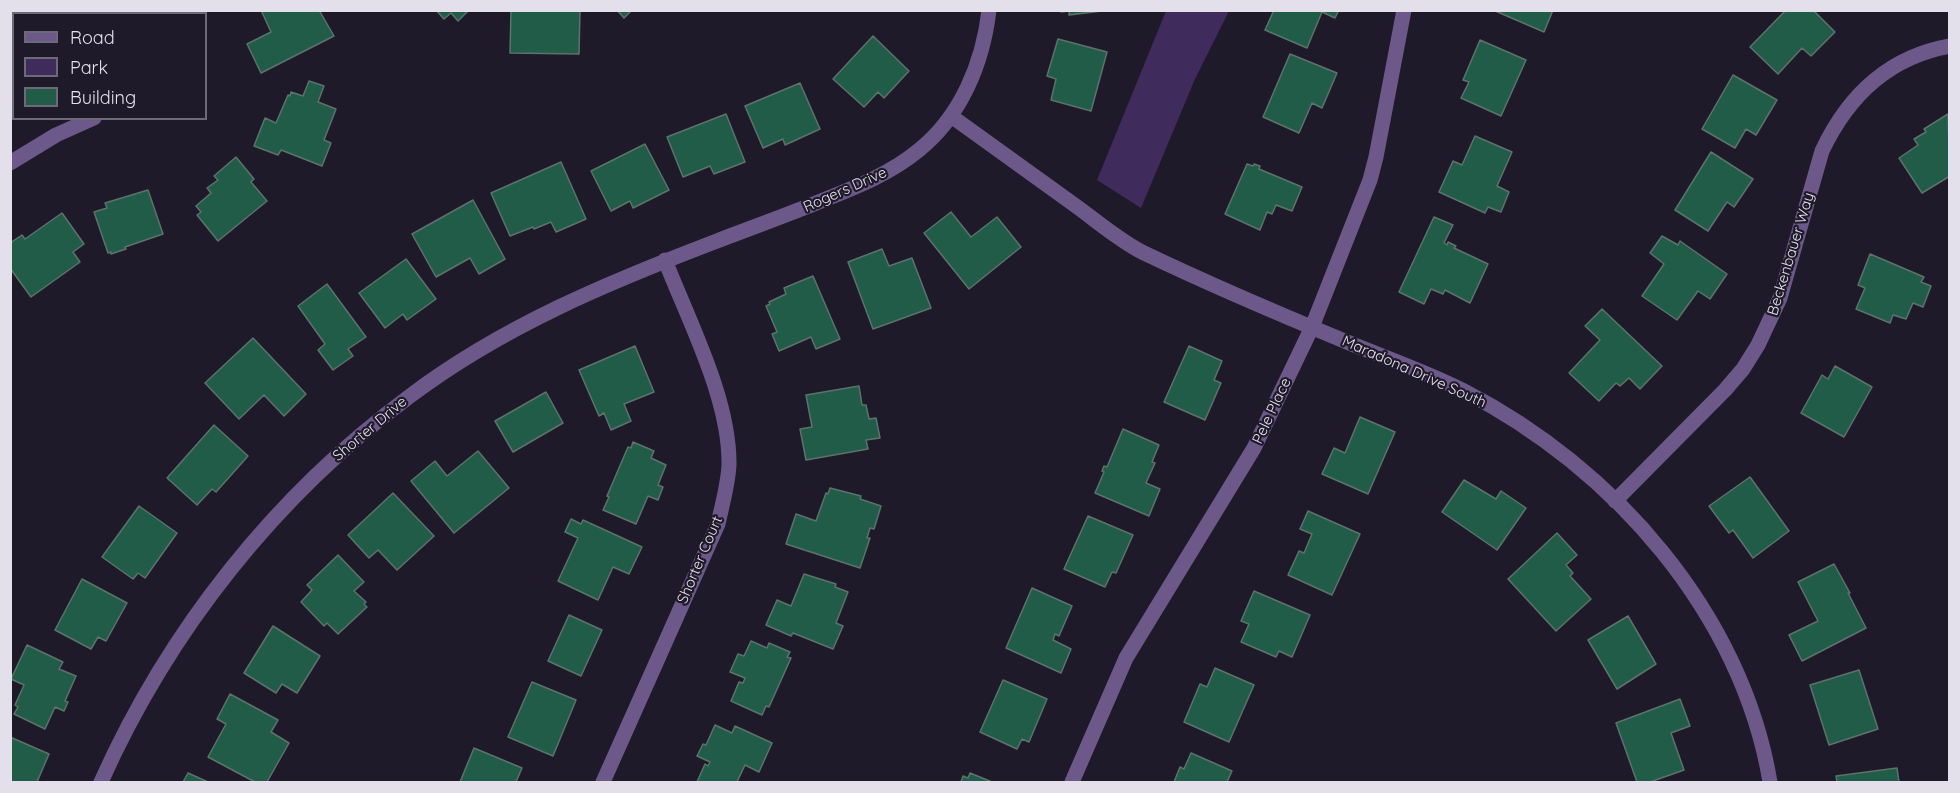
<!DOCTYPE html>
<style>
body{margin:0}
#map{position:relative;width:1960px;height:793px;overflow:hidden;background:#1f1a29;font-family:Quicksand,sans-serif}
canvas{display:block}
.frame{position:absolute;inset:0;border:12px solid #e4e0eb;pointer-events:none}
.legend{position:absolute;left:12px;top:12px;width:195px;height:108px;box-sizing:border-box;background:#1f1a29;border:2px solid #6e6977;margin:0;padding:8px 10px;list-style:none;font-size:18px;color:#e4e0eb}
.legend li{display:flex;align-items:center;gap:12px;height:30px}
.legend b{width:30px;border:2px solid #6e6977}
</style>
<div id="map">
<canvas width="1960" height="793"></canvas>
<div class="frame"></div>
<ul class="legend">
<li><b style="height:8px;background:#6c598a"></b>Road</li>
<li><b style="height:16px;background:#3f2b5c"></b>Park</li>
<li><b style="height:16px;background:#215c49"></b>Building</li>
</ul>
</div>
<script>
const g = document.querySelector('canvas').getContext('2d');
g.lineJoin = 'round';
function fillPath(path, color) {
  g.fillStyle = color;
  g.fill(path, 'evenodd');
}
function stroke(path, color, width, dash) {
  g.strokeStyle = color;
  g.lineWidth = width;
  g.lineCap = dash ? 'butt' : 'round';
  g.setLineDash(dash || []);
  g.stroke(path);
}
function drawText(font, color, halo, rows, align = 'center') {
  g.font = font + ' Quicksand,sans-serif';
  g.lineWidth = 4.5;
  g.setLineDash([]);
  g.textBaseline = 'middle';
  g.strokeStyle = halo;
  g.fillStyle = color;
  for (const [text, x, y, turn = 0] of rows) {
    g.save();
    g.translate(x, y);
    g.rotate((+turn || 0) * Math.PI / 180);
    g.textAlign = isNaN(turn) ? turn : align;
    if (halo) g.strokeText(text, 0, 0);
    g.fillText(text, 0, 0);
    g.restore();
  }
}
const green = new Path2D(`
 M1166,11H1229L1195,79L1141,208L1097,180Z`);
const building = new Path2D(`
 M49,10H119L120,11L116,14H51Z
 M261,10H319L334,36L261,73L247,44L271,32Z
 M436,10H469L458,21L451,13L444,19Z
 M511,10H580L579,54L510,53Z
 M617,10H632L624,18Z
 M1061,10H1110L1069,15V11L1061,12Z
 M1274,10H1339L1335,18L1322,12L1307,48L1265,30Z
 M1493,10H1553L1544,32Z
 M1786,10H1813L1835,32L1811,56L1802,48L1778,74L1750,47Z
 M13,14L14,15V64L10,58V16Z
 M873,36L909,71L884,98L878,92L864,107L833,79Z
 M1058,39L1107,52L1091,111L1051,100L1056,79L1047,76Z
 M1480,40L1526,60L1501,116L1461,98L1469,82L1463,80Z
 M1290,54L1337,73L1322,108L1312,103L1299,133L1263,117Z
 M1733,75L1777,100L1756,135L1746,129L1735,148L1702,129Z
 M309,81L324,86L318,102L336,109L324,140L331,143L322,166L281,150L278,155L254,146L265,118L276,123L288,95L290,96L291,92L303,96Z
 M800,83L820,129L785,145L783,139L763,148L745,106Z
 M726,114L745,162L714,174L710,166L683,177L667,137Z
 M1948,114L1950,176L1922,193L1899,158L1918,145L1914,139L1926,132L1924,129Z
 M1475,136L1512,152L1497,186L1509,192L1501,212L1488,207L1485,213L1439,192L1453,161L1462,165Z
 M645,144L669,190L633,208L630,201L611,211L591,171Z
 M1711,152L1753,179L1734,207L1727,202L1708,231L1675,210Z
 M236,157L254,179L251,182L267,201L218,241L197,215L201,212L196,206L211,193L207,188L218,180L214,176Z
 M561,162L586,219L556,232L551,222L534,229L533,227L510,236L491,193Z
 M1247,164L1253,166L1254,164L1260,166L1259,169L1302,187L1292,211L1276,205L1272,214L1267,212L1260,230L1225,214Z
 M148,190L163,234L125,247L126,249L111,254V252L108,253L94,212L107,208L105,203Z
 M473,200L505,259L479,274L470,258L436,277L412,234Z
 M951,212L971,237L997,217L1021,247L969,289L924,233Z
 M62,213L84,244L73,252L80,262L31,297L10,268V243L22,235L25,239Z
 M1434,217L1453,225L1444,243L1447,245L1448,242L1456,246L1454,248L1488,264L1470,303L1445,290L1443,294L1431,289L1424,304L1399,292Z
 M1662,236L1678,245L1680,241L1727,274L1710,299L1698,291L1677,320L1642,296L1664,264L1650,253Z
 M882,249L889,266L912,258L931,308L873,329L848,262Z
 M1870,254L1924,277L1921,282L1931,286L1923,307L1913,303L1906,319L1893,315L1890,323L1856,309L1865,288L1858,285Z
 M406,259L436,299L407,320L403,314L385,328L359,293Z
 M813,276L840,339L816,349L811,337L779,351L772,334L777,332L766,306L770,304L769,302L786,294L784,288Z
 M327,284L366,337L348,349L353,356L333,370L318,350L325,344L298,306Z
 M1602,309L1662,366L1640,389L1629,378L1620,386L1616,383L1599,401L1569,373L1600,340L1585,326Z
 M253,338L306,394L284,416L264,395L239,419L205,383Z
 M635,346L654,392L624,404L631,421L611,430L604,413L599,416L579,370Z
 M1189,346L1222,361L1214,380L1221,383L1205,420L1164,402Z
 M1835,366L1872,387L1844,437L1801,413L1822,375L1828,379Z
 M859,386L862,405H866L869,419L876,418L880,438L866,440L868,449L806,460L800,429L812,427L806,395Z
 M546,392L563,423L513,452L495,421Z
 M1360,417L1395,432L1368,494L1322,474L1334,448L1345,453Z
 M214,425L248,456L216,492L212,489L197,505L167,478Z
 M1123,429L1159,445L1152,462L1155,463L1146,483L1160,489L1149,516L1095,493L1104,472L1102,471L1104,466L1107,467Z
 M633,442L654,451L651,458L666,465L658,485L663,487L658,500L648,496L636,524L603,510L609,497L607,496L628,447L631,448Z
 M478,451L509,488L454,533L411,481L435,461L447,476Z
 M1750,477L1789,531L1753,558L1733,530L1729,533L1709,506Z
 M1464,480L1496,499L1501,491L1526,508L1497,550L1442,512Z
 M830,488L861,496L860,499L881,506L874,529L870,528L867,538H870L860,568L786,544L796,514L816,521L826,493L828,494Z
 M393,493L434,536L397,570L378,550L369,558L348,535Z
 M139,506L177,533L145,578L138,573L133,579L102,557Z
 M1308,511L1360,534L1332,595L1288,575L1299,551L1304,553L1312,534L1300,529Z
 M1088,516L1133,535L1116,573L1112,572L1105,587L1064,569Z
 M571,519L581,524L583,520L642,547L629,574L613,567L598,600L558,581L578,538L565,532Z
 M1557,533L1577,555L1566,565L1573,573L1570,576L1591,599L1556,631L1508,579Z
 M338,555L364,582L354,591L366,602L364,604L367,607L338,634L327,623L324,626L301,602L312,590L307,585Z
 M1834,564L1850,593H1848L1866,628L1802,661L1789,635L1818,621L1798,582Z
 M804,574L836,584L835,587L848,592L836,623L843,626L833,649L793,633L791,636L766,625L777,600L791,606Z
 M82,579L127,603L106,641L98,637L91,649L55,630Z
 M1032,588L1072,606L1059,636L1055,634L1053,640L1071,649L1061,673L1006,648Z
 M1254,591L1310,615L1292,657L1279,651L1276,657L1241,642L1249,624L1241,621Z
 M569,615L602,630L581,676L548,661Z
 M1628,616L1656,664L1617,689L1588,640Z
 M273,626L320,656L297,693L282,684L276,693L244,673Z
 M751,641L767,648L769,643L790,652L787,657L791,658L769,707L766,706L762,715L731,701L739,682L743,683L745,678L730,672L738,654L744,656Z
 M27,645L63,662L59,669L76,676L65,701L68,702L64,711L55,707L45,729L14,714L18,707L15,705L24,685L11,679Z
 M1215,668L1254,685L1229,742L1184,722L1200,684L1207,687Z
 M1859,670L1878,729L1829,745L1810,685Z
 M1003,680L1047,699L1029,742L1022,739L1017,749L980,732Z
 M532,682L576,700L553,756L508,737Z
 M230,694L278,720L271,732L289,743L267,782H255L208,757L226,724L217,719Z
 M1680,699L1690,726L1671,733L1684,770L1650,782H1637L1616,723Z
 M715,725L732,733L735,726L772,743L759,772L745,765L737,782H697L705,764L708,766L710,762L697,756L703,744L706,745Z
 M10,737L49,754L37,782H10Z
 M474,748L522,768L516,782H460Z
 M1191,753L1232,771L1227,782H1174L1180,767L1184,769Z
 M1897,768L1899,782H1837L1836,776Z
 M188,773L208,782H183Z
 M970,773L992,782H961L963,776L968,778Z`);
const minor = new Path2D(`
 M951,116C992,146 1034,176 1076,206C1098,222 1120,241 1144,253C1211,285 1279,314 1347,342C1386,358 1427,372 1464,391C1614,468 1742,614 1770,782
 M10,163L56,135L94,118
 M1615,501L1725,390L1743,369L1758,345L1780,298L1822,151C1848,96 1888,57 1950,46
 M101,782C169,630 276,495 410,396C503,326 609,282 717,241C753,227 790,214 826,199C859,186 891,173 919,150C961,116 983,63 989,10
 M603,782L718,524C722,505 728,485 729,465C730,399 689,322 665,260
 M1072,782L1126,658L1254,448L1312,327L1370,180L1376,157L1404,10`);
const streetNames = [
 ["Rogers Drive",845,190,-24],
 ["Beckenbauer Way",1791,254,-73],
 ["Maradona Drive South",1414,372,24],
 ["Pele Place",1272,411,-65],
 ["Shorter Drive",370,429,-40],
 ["Shorter Court",700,560,-67]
];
fillPath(green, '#3f2b5c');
fillPath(building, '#215c49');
stroke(building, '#5c736a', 1.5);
stroke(minor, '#6c598a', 15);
drawText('15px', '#e4e0eb', '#1f1a29', streetNames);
</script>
